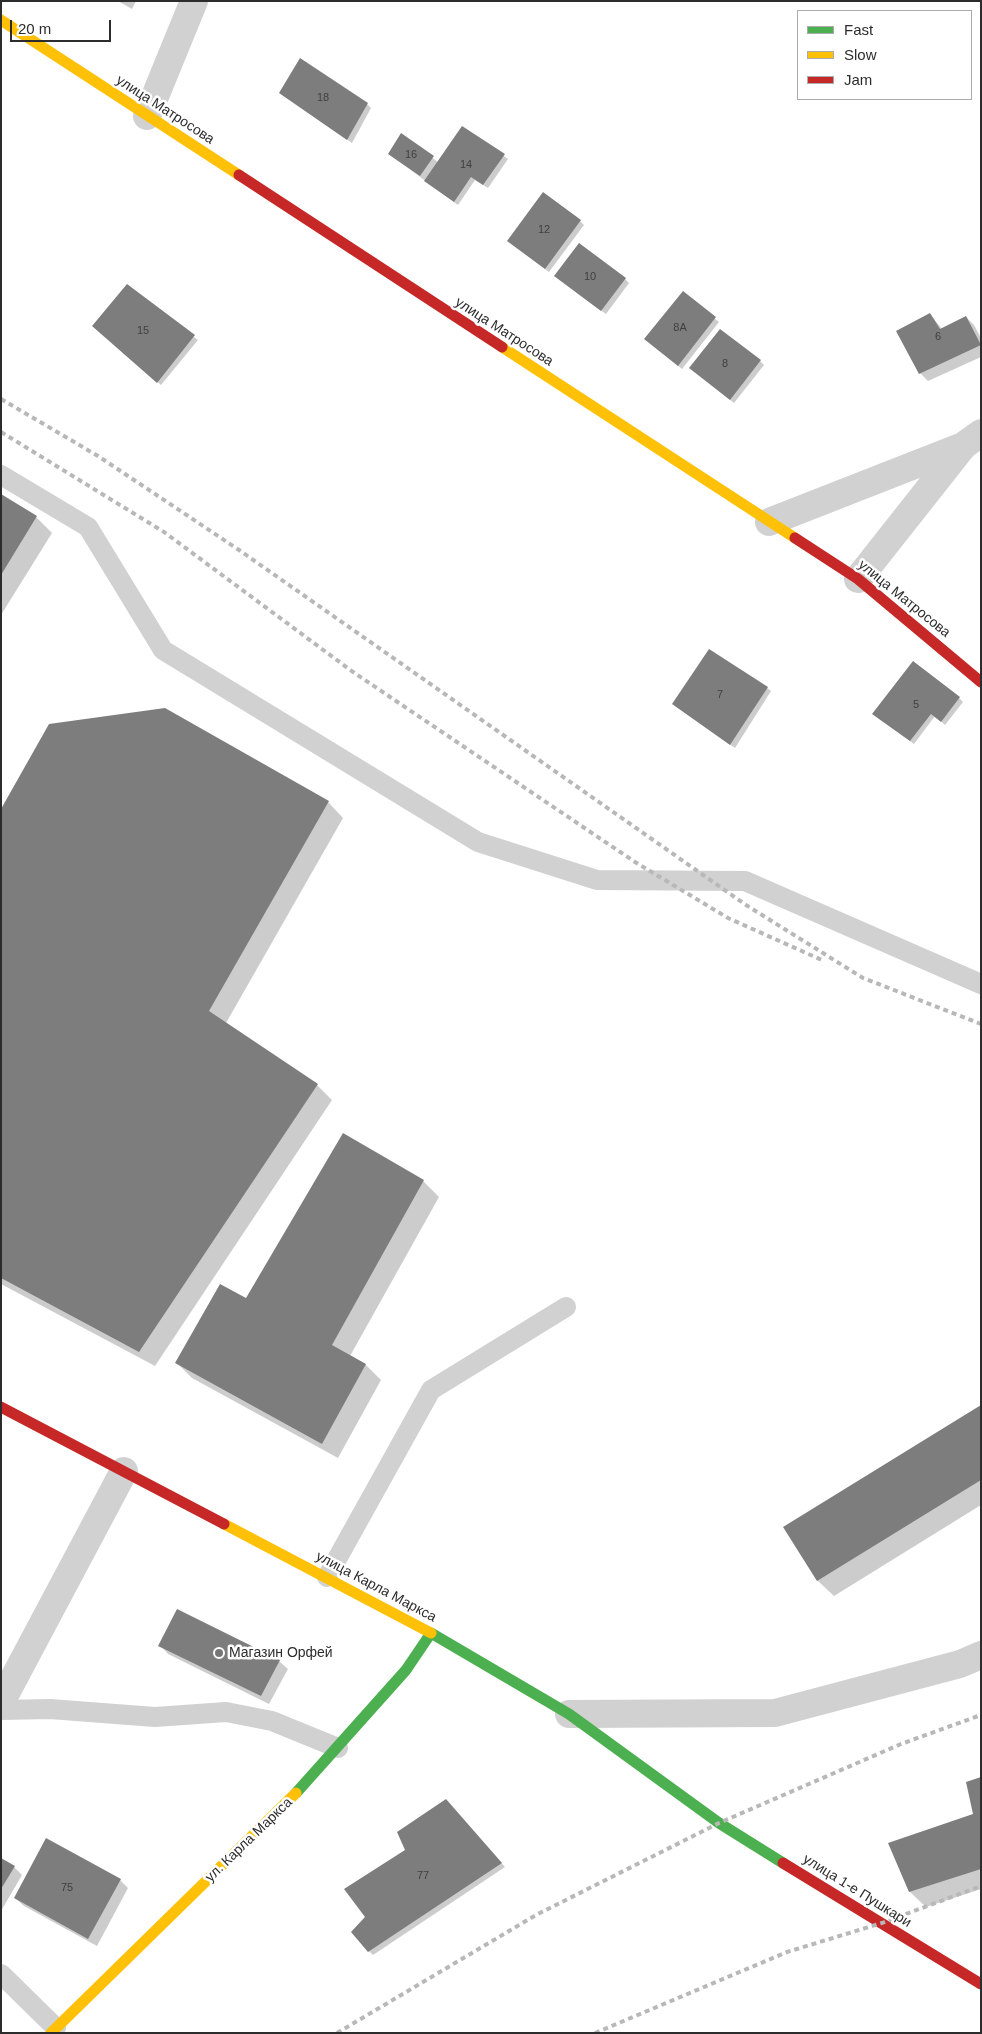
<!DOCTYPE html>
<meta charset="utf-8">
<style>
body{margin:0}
#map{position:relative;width:982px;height:2034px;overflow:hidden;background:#fff;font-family:Helvetica,sans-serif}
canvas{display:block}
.frame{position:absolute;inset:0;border:2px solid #2c2c2c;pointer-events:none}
.legend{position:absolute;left:797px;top:10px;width:175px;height:90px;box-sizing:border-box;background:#fff;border:1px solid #ababab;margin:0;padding:6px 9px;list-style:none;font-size:15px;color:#2c2c2c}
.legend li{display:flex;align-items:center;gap:10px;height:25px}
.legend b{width:25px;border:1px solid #ababab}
.scale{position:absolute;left:10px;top:20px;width:101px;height:22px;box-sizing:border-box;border:2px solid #2c2c2c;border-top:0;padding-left:6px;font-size:15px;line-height:18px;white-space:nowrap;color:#2c2c2c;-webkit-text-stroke:4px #fff;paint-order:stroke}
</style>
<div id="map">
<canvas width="982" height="2034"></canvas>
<div class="frame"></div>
<ul class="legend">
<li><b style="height:6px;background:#4caf50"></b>Fast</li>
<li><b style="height:6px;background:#ffc107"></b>Slow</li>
<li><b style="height:6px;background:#c62828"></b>Jam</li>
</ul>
<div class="scale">20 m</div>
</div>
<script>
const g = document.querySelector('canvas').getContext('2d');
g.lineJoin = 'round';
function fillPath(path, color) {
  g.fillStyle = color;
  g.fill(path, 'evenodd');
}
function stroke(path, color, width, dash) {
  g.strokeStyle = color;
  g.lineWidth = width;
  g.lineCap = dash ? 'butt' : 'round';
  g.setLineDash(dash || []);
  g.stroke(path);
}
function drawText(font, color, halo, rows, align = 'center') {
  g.font = font + ' Helvetica,sans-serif';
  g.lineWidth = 5;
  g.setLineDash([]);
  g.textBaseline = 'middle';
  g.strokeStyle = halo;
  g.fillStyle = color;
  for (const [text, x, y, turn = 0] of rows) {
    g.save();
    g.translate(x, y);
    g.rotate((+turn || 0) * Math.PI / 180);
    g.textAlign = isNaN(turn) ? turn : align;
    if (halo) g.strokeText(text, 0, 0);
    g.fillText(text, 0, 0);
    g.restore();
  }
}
const shadow = new Path2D(`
 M118,1H136L132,9Z
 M280,93L367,104L371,108L352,143Z
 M463,127L508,159L488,188L475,180L458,205L389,154L401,135L438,162Z
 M580,221L584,225L549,272L512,244Z
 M625,279L629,283L606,314L560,280Z
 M127,286L198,340L161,385L98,330Z
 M683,293L719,322L682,369L650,343Z
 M930,314L942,329L966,317L974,325L981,338V357L928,381L920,373Z
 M760,361L764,365L734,403L694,371Z
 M1,496L36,517L52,533L1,615Z
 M767,688L771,691L735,748L677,707Z
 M959,698L963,702L945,725L935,716L914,744L878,718Z
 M328,802L343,818L226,1023L317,1085L332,1100L155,1366L1,1284V812Z
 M344,1135L423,1181L439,1197L350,1356L366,1365L381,1380L338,1458L192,1378L177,1363L246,1300Z
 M981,1406V1505L834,1596L818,1581L785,1528Z
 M178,1611L279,1661L288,1669L269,1704L168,1654L160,1645Z
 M981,1779V1889L926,1907L910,1892L890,1844L975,1815Z
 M450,1805L505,1867L373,1955L369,1951L366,1918L407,1851Z
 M1,1859L14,1867L22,1875L1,1911Z
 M120,1880L128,1888L97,1946L24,1906L15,1898Z`);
const building = new Path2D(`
 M300,58L368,103L347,140L279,93Z
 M462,126L505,154L483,185L471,177L454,202L424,181Z
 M401,133L434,156L420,176L388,154Z
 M543,192L581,220L545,269L507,241Z
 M579,243L626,278L601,311L554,276Z
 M127,284L195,335L157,383L92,326Z
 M683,291L716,317L678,366L644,339Z
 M930,313L940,329L966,316L981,345L919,374L896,331Z
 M720,329L761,360L730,400L689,368Z
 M1,494L37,516L1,575Z
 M709,649L768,687L730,745L672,704Z
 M913,661L960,697L941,722L931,714L910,741L872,714Z
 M165,708L329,801L209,1011L318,1084L139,1352L1,1278V809L49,724Z
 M343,1133L424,1180L332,1345L366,1364L322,1444L175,1363L220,1284L246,1298Z
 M981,1405V1480L817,1581L783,1527Z
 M177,1609L280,1660L261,1696L158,1646Z
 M981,1777V1869L909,1892L888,1843L973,1814L966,1782Z
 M446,1799L502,1863L368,1952L351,1932L365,1917L344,1889L405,1850L397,1832Z
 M46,1838L121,1879L88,1939L14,1898Z
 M1,1858L15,1866L1,1889Z`);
const lane = new Path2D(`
 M1,475L88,527L163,650L478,842L597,880L745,881L981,984
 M327,1577L431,1390L566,1307
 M1,1710L50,1709L155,1717L226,1712L272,1721L338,1748
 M1,1974L56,2028`);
const street = new Path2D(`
 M147,116L194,1
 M963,446L981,433
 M769,522L963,446L858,579
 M1,1699L6,1693L124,1471
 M569,1714L775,1713L960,1664L981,1655`);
const fast = new Path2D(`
 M431,1633L569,1714L719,1823L783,1863
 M296,1793L406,1670L431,1633`);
const slow = new Path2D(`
 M1,20L239,175
 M502,347L795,538
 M224,1524L431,1633
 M51,2033L296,1793`);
const jam = new Path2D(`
 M239,175L502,347
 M795,538L858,579L981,682
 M1,1407L224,1524
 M783,1863L981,1984`);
const rail = new Path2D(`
 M1,399L98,456L239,550L746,905L863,978L981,1024
 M1,432L164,532L353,672L635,862L728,918L824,961
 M337,2033L536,1915L719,1823L901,1744L981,1715
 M595,2033L787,1952L882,1923L981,1886`);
const markers = [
 [219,1653,5,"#767676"]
];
const numberNames = [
 ["18",323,98],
 ["16",411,155],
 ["14",466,165],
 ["12",544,230],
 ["10",590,277],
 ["8А",680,328],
 ["15",143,331],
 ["6",938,337],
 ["8",725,364],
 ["7",720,695],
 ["5",916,705],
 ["77",423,1876],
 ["75",67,1888]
];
const streetNames = [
 ["улица Матросова",165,110,33],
 ["улица Матросова",504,332,33],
 ["улица Матросова",904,599,39],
 ["улица Карла Маркса",376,1587,28],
 ["ул. Карла Маркса",249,1840,-44],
 ["улица 1-е Пушкари",857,1891,32]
];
const poiNames = [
 ["Магазин Орфей",229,1653]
];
fillPath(shadow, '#0003');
fillPath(building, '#7d7d7d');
stroke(lane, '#d1d1d1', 20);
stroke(street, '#d1d1d1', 28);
stroke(fast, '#4caf50', 11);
stroke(slow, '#ffc107', 11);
stroke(jam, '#c62828', 11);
stroke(rail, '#b8b8b8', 4, [5, 4]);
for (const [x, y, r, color] of markers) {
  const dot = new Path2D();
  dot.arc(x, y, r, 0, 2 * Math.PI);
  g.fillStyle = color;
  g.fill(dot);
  stroke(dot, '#fff', 2);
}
drawText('11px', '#404040', null, numberNames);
drawText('14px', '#2c2c2c', '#fff', streetNames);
drawText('14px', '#2c2c2c', '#fff', poiNames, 'left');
</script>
